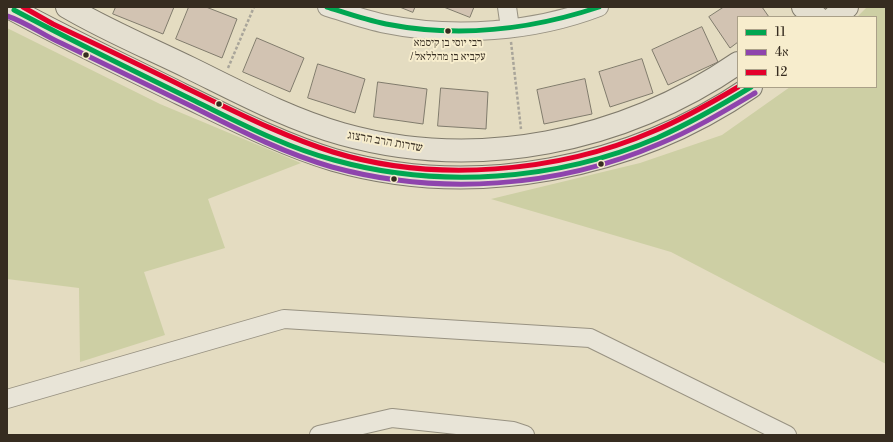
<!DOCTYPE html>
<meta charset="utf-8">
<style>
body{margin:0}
#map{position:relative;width:893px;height:442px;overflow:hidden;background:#e4dcc1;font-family:"Libre Bodoni","Frank Ruhl Libre",serif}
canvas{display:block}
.frame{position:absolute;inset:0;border:8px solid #362c20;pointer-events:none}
.legend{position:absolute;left:737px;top:16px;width:140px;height:72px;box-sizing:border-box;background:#f7edcd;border:1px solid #aaa088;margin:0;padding:5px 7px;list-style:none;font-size:12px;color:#362c20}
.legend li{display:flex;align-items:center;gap:8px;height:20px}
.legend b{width:20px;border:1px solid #aaa088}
</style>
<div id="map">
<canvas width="893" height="442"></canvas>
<div class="frame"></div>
<ul class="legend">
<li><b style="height:5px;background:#00a651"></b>11</li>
<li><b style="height:5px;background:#8e44ad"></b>4א</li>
<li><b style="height:5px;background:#e4002b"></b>12</li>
</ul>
</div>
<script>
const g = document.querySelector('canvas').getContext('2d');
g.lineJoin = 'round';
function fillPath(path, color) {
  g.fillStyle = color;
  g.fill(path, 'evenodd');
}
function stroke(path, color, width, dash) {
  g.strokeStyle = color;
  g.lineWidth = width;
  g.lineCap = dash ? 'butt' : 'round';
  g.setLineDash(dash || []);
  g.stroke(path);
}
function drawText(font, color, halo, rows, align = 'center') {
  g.font = font + ' "Libre Bodoni","Frank Ruhl Libre",serif';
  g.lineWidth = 4;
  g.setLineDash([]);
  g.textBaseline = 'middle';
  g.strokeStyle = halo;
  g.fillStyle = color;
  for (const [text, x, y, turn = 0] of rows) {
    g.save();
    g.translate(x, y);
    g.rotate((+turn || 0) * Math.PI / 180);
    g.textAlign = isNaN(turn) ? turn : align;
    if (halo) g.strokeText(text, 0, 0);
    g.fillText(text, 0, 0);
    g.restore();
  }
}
const green = new Path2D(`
 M867,7H886V364L671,252L491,199L640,163L722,135L790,87H876V17H857Z
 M7,28L160,104L301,163L208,199L225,248L144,272L165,335L80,362L79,288L7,279Z`);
const building = new Path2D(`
 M116,7H174L163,34L113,14Z
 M189,7H206L237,19L222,58L176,39Z
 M400,7H415L413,12Z
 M444,7H474L470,17Z
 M724,7H762L769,17H738V42L730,48L709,17Z
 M702,27L718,62L668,85L652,50Z
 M257,38L304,58L290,92L243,72Z
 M642,59L653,93L610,107L599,72Z
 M318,64L365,79L355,113L308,98Z
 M585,79L592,114L544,124L537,90Z
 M378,82L427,89L423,124L374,117Z
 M441,88L488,92L486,129L438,126Z`);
const path = new Path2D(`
 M511,42L521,129
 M228,68L254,7`);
const minor = new Path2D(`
 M327,7C347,13 366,20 386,24C454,38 534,32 599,7
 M507,7L510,28
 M7,399L284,319L590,338L787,435
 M319,435L392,418L513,431L525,435`);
const major = new Path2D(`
 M67,7C106,30 149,48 190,68C239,92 289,119 342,134C477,172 623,142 738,63
 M803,7L817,17
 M14,10C69,40 125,66 181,94C231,118 281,144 334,160C475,200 631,169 751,87
 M834,17L847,7`);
const bus1 = new Path2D(`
 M327,7C346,13 366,20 386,24C458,38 530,30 599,7
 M14,10C74,42 134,71 195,101C240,123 285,147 334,160C438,189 557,181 657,138C690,123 720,106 751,87`);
const bus2 = new Path2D(`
 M7,16C26,22 43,35 61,43C104,64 148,85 191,106C237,129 283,153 332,167C438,196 558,188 659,144C693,130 723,112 755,93`);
const bus3 = new Path2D(`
 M23,7L53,24C97,45 142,66 186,88C234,111 282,136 333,152C433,183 558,173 654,131C683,119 711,103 738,87`);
const markers = [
 [448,31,3.5,"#362c20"],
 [86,55,3.5,"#362c20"],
 [219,104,3.5,"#362c20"],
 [601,164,3.5,"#362c20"],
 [394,179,3.5,"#362c20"]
];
const busNames = [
 ["רבי יוסי בן קיסמא",448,43],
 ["/ עקביא בן מהללאל",448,57]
];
const streetNames = [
 ["שדרות הרב הרצוג",385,142,10]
];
fillPath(green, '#cdcfa4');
fillPath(building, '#d2c3b2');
stroke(building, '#807b6c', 1);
stroke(minor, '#989282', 20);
stroke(major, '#807b6c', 24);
stroke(path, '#a9a59a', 2.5, [3, 2]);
stroke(minor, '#e8e4d7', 18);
stroke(major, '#e4dfd0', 22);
stroke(bus1, '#00a651', 5);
stroke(bus2, '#8e44ad', 5);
stroke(bus3, '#e4002b', 5);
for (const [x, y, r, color] of markers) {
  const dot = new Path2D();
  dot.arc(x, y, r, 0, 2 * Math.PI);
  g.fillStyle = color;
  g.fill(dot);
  stroke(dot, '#f7edcd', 1.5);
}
drawText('11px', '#362c20', '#f7edcd', busNames);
drawText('12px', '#362c20', '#f7edcd', streetNames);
</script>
